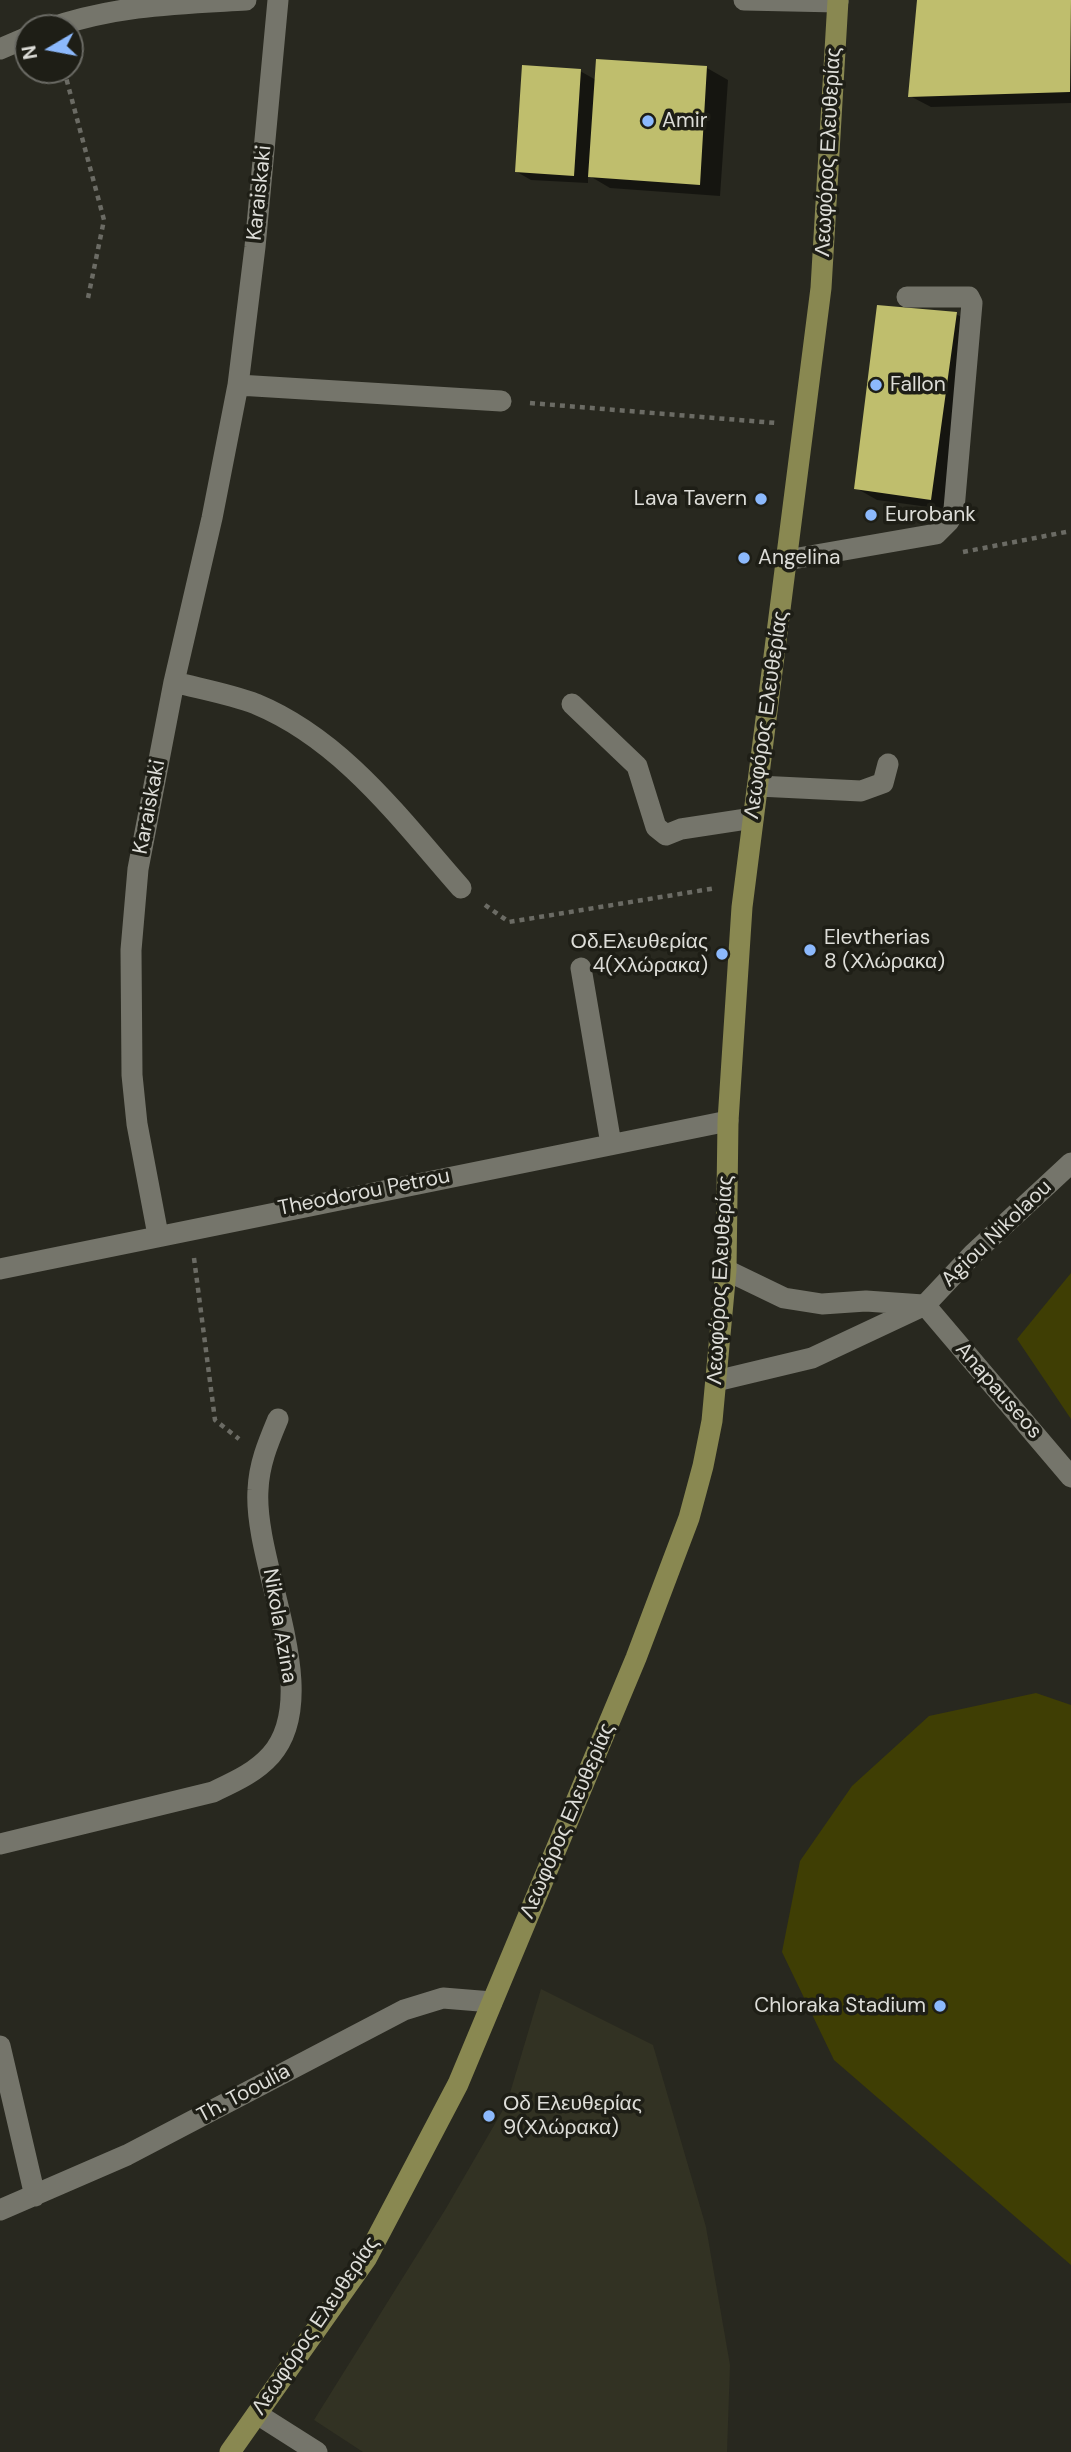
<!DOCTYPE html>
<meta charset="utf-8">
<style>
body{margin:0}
#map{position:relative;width:1071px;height:2452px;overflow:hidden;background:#28281f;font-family:"DM Sans",sans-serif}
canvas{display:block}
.north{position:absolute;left:14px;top:14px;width:70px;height:70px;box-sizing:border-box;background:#1e1e16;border:2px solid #6a6a64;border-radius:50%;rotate:260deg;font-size:19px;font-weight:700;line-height:28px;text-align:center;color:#ddddd8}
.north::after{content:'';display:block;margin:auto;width:24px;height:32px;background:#8cb9fc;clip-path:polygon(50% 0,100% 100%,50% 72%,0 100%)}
</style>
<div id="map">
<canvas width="1071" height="2452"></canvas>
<div class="north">N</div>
</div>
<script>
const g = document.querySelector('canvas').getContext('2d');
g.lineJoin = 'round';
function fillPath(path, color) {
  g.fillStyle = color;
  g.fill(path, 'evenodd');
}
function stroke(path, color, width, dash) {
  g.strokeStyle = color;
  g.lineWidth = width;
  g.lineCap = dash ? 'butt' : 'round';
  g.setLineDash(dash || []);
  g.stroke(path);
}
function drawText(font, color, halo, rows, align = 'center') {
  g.font = font + ' "DM Sans",sans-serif';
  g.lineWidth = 7;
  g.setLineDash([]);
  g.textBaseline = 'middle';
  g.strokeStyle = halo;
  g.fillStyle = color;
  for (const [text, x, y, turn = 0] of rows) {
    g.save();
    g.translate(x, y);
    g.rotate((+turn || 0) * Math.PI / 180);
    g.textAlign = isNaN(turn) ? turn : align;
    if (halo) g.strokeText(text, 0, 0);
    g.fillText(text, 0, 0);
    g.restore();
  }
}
const built = new Path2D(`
 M541,1989L653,2045L706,2227L730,2365L727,2452H363L314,2420L445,2210L507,2103Z`);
const green = new Path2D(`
 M1071,1273V1419L1017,1339Z
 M1036,1693L1071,1705V2265L834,2060L782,1952L800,1861L852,1786L929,1716Z`);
const shadow = new Path2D(`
 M918,0H1071V103L931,107L910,96Z
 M598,60L707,68L728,80L720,196L610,188L588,175V183L531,180L517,172L580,71L596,80Z
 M956,314L977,326L951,510L877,500L856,488Z`);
const building = new Path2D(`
 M917,0H1071L1070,92L908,97Z
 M596,59L707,66L700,185L588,177Z
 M522,65L581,69L574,176L515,172Z
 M877,305L957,312L931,500L854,489Z`);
const path = new Path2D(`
 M64,70L104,220L88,298
 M530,403L776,423
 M963,552L1071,531
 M485,905L509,922L716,888
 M194,1258L215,1420L239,1439`);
const minor = new Path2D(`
 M744,0L838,2
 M50,28C117,5 177,4 246,0
 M0,49L28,37
 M238,385L501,401
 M787,560L936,534L949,521L954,509L972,303L969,297H907
 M174,682C201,689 230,694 256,704C343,740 401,820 461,888
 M572,704L637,766L656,827L666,835L681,829L753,818
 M758,786L861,791L883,783L888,764
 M581,968L611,1144
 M158,1235L137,1124L132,1075L131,950L138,869L174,682L212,518L238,385L255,247L278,0
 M0,1269L728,1121
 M726,1270L784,1298L822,1304L866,1301L923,1305
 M925,1305L1071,1477
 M716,1381L812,1358L925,1305L973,1254L1071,1163
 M0,1844L213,1792C234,1782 255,1773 271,1755C325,1693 253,1564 258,1490C259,1464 268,1443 278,1419
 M0,2046L35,2196
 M0,2210L127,2155L404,2010L443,1998L492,2002
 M257,2414L317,2452`);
const major = new Path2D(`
 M230,2452L366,2259L458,2084L636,1658L689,1518L703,1466L712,1421L726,1270L728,1121L742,907L821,288L838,0`);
const markers = [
 [648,121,7,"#8cb9fc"],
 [876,385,7,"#8cb9fc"],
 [761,499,7,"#8cb9fc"],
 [871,515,7,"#8cb9fc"],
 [744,558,7,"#8cb9fc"],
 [810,950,7,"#8cb9fc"],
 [722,954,7,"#8cb9fc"],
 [940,2006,7,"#8cb9fc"],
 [489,2116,7,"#8cb9fc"]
];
const poiNames = [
 ["Amir",662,121],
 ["Fallon",890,385],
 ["Lava Tavern",747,499,"right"],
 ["Eurobank",885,515],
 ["Angelina",758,558],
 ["Elevtherias",824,938],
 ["8 (Χλώρακα)",824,962],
 ["Οδ.Ελευθερίας",708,942,"right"],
 ["4(Χλώρακα)",708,966,"right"],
 ["Chloraka Stadium",926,2006,"right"],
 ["Οδ Ελευθερίας",503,2104],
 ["9(Χλώρακα)",503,2128]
];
const streetNames = [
 ["Λεωφόρος Ελευθερίας",829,152,-87],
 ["Karaiskaki",260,193,-84],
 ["Λεωφόρος Ελευθερίας",767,715,-82],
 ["Karaiskaki",150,807,-79],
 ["Theodorou Petrou",364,1193,-11],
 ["Agiou Nikolaou",997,1234,-44],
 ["Λεωφόρος Ελευθερίας",721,1280,-87],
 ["Anapauseos",998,1391,49],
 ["Nikola Azina",279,1626,80],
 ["Λεωφόρος Ελευθερίας",568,1821,-67],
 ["Th. Tooulia",244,2094,-28],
 ["Λεωφόρος Ελευθερίας",316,2326,-56]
];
fillPath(built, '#323223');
fillPath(green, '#3f3e04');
fillPath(shadow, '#0007');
fillPath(building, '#bfbe6d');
stroke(path, '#6b6b64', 4.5, [5, 5]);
stroke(minor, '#75756b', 21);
stroke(major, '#898851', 21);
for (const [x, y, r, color] of markers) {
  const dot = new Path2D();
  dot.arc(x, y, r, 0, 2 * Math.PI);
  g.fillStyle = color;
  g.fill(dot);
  stroke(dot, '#1e1e16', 2.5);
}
drawText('21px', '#ddddd8', '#1e1e16', poiNames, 'left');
drawText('21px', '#ddddd8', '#1e1e16', streetNames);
</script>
